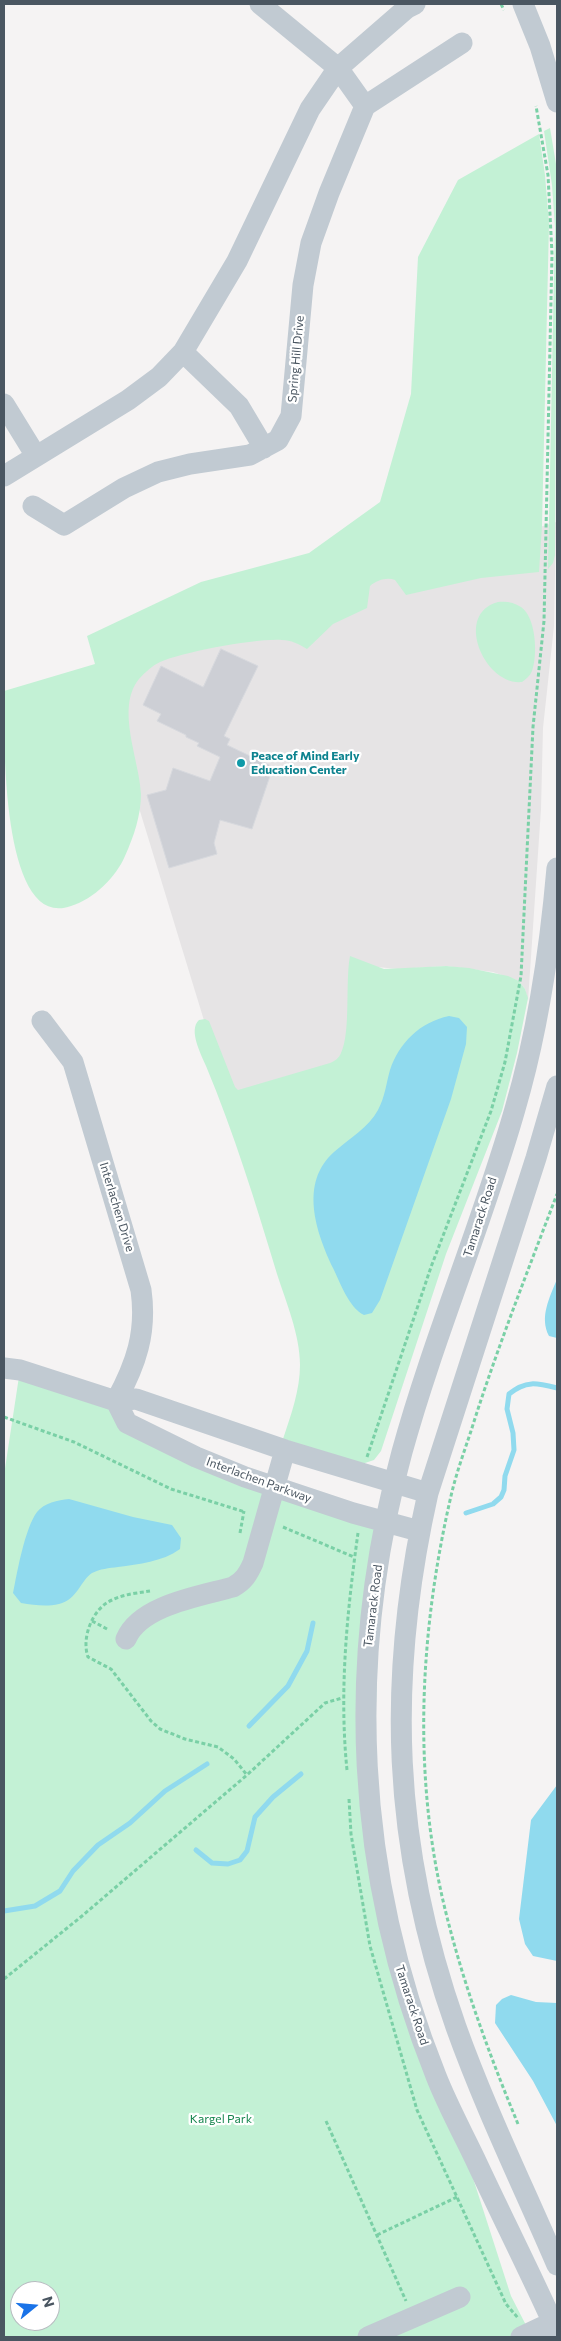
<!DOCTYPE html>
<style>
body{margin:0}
#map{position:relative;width:561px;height:2341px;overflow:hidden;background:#f5f3f3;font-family:Commissioner,sans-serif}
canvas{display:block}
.frame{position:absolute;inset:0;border:5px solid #4a5661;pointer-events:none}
.north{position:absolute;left:10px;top:2281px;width:50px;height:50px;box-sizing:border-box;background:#fff;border:1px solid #b7bbc0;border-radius:50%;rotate:73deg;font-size:14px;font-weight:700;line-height:20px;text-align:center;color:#4a5661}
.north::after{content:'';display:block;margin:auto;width:18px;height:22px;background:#1a73e8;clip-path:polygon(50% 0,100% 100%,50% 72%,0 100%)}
</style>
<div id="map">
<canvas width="561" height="2341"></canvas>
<div class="frame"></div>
<div class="north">N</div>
</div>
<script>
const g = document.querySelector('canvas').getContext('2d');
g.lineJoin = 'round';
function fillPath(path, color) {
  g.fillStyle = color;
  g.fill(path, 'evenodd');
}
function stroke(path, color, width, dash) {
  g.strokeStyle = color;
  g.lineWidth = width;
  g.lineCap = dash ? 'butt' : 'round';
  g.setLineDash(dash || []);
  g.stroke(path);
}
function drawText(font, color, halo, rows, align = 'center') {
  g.font = font + ' Commissioner,sans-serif';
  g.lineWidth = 4.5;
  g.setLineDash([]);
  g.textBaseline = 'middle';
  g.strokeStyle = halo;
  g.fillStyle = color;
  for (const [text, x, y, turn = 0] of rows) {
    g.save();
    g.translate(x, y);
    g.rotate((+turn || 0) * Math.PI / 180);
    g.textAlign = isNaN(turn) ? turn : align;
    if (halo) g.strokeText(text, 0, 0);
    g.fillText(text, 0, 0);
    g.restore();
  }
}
const education = new Path2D(`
 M556,522L554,626L543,728L541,809L528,1001L525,989L519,981L493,972L446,966L398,969L377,967L355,1074L232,1112L95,664Z`);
const green = new Path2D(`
 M550,128L557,170L555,555L553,563L548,569L555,228L552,185L544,131Z
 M539,134L545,175L549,224L542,526L539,572L481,578L406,595L395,580C387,577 377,580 370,586L367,608L333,624L307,649C299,644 291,640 282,640C257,638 183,652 160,662C152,666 145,672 139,679C115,708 140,761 141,794C141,815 134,836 125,856C116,877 94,899 71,906C0,932 4,734 4,691L95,664L87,636L201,582L309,553L380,502L411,394L418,257L458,180Z
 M498,602C506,601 514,602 521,607C536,617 538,655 532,671C530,676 526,679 522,682C485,686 453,614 498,602Z
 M350,956L384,969L446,966L469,968L508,976L519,981L525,989L528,998L517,1053L502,1111L446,1254L381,1451L374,1460L362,1464L283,1439C291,1415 300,1390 300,1365C300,1335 286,1302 277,1274C256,1204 234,1133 206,1066C201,1054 188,1030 199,1020L205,1019L209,1021L235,1087L238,1090L330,1063C335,1061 339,1058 341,1053C351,1032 345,983 350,956Z
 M20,1370L116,1401L127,1423L385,1521L381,1542L372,1836L451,2110L511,2296L530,2333L521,2337H4V1475ZM20,2291H50V2321H20Z`);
const water = new Path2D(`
 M449,1016L459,1018L467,1027L466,1044L451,1099L380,1300L372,1313L364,1315C349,1308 340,1282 333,1268C316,1232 299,1183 334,1152C350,1138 368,1128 378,1110C385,1097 386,1084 390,1070C399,1043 420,1022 449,1016Z
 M557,1279V1338L549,1336C539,1317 550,1297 557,1279Z
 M69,1499L133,1517L172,1525L181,1538L180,1549C162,1562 139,1564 118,1567C109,1568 100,1569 92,1573C81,1580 77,1600 59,1604C46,1607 34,1605 21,1603L13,1593C17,1572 25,1528 37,1512C44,1503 58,1500 69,1499Z
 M557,1785V1961L533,1956L525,1944L519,1919L531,1820Z
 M511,1995L536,2002L557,2003V2126L533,2081L495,2023L496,2005L502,1999Z`);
const stream = new Path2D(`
 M466,1513L493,1504L501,1497L504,1490L505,1476L514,1450L513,1433L507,1409L509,1394C526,1380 537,1383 557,1388
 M249,1726L288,1686L307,1651L313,1623
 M196,1850L212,1863L228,1864L240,1860L247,1851L255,1817L273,1797L301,1774
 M4,1911L35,1906L60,1891L73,1871L98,1845L130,1823L165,1791L207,1764`);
const building = new Path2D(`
 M221,649L258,666L224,736L230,739L227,745L273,767L252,829L220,820L214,843L217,854L169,868L147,795L166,790L173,768L210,781L220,757L197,746L199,743L186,737V735L157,721L161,714L143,705L161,666L203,687Z`);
const path = new Path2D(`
 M501,4L504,10
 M4,1417L74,1442L171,1489L245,1512
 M367,1457L431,1267L491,1111L505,1062L521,976L533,727L544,621L552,254L548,175L536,106
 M283,1527L354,1557
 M240,1533L244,1511
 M150,1591C138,1593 124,1594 112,1600C93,1608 81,1637 88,1657L111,1669L151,1721L160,1729L185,1739L218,1747L234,1759L247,1775
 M92,1621L109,1630
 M347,1770C339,1691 347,1612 358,1533
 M349,1799L351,1834L370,1946L417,2110L506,2304L518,2318
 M4,1979L82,1916L247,1775L325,1703L342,1698
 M326,2121L406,2301
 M518,2124C489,2054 463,1983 445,1909C412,1774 420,1630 451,1496C456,1474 464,1452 471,1431C496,1351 527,1273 557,1194
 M377,2235L457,2197`);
const minor = new Path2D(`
 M523,4L540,46L557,102
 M365,106L462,43
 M183,352L239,406L264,448
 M4,404L36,456
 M4,476L128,400L159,377L183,352L237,261L310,109L338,68L407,8L415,4
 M33,506L64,525L124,488L158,472L190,464L250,455L278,440L291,416L303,285L311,243L329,193L365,106L338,68L260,4
 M557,868C550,949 538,1031 515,1109C482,1225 434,1336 402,1452C345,1661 355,1874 436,2076C447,2104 462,2132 475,2159C502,2217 531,2274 557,2332
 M42,1021L73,1062L141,1290C147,1333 136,1364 116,1401
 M557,1086L536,1158L428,1493C386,1680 392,1846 456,2027C485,2108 523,2186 557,2265
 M4,1368L20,1370L116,1401L136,1399L285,1450L428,1493
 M116,1401L127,1423L196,1457L245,1477L353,1513L419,1531
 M126,1639C140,1605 201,1596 233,1587C244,1581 248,1574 253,1563L285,1450
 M368,2337L460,2297
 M521,2337L557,2320`);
const markers = [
 [241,763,5,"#0f9aa8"]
];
const streetNames = [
 ["Spring Hill Drive",296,359,-85],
 ["Interlachen Drive",117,1207,73],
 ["Tamarack Road",480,1217,-72],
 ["Interlachen Parkway",259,1480,20],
 ["Tamarack Road",373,1606,-83],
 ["Tamarack Road",412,2005,72]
];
const cultureNames = [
 ["Peace of Mind Early",251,756],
 ["Education Center",251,770]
];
const parkNames = [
 ["Kargel Park",221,2119]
];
fillPath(education, '#e6e4e5');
fillPath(green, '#c3f1d5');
fillPath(water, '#90daee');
stroke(stream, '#90daee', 5);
fillPath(building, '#cdcfd5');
stroke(building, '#d7d9de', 1);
stroke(path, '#7ad0a6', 3, [4, 2.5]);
stroke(minor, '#c1cad2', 21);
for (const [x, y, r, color] of markers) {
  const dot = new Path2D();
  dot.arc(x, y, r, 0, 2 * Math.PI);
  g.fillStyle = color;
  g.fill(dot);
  stroke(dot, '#fff', 2);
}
drawText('12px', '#4a5661', '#fff', streetNames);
drawText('bold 12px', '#0d838f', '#fff', cultureNames, 'left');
drawText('12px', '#17864f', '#fff', parkNames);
</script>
